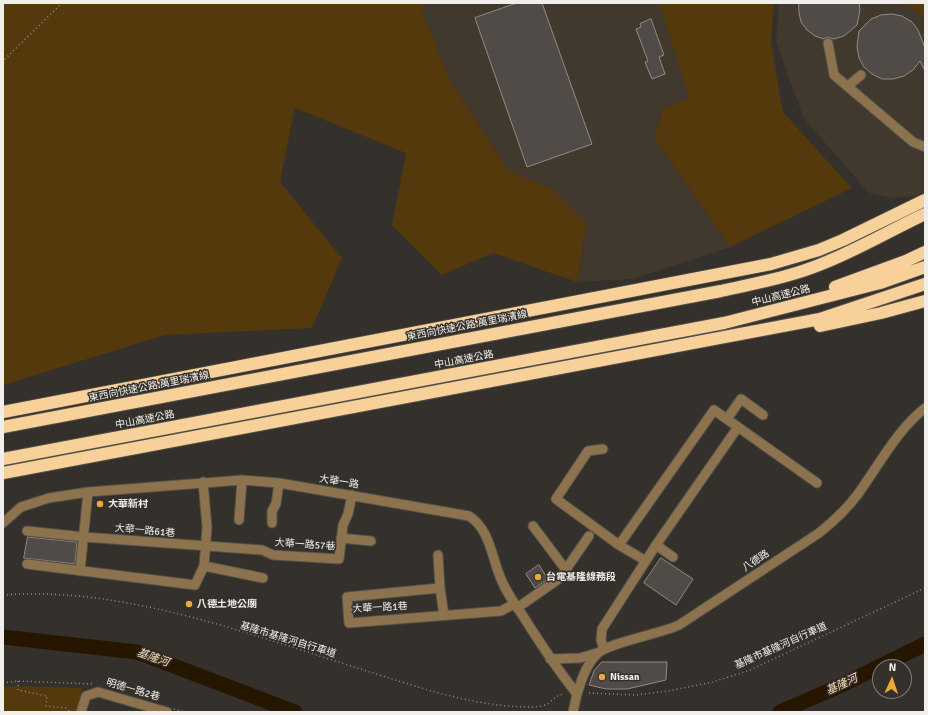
<!DOCTYPE html>
<meta charset="utf-8">
<style>
body{margin:0}
#map{position:relative;width:928px;height:715px;overflow:hidden;background:#34302b;font-family:Signika,sans-serif}
canvas{display:block}
.frame{position:absolute;inset:0;border:4px solid #f1efeb;pointer-events:none}
.north{position:absolute;left:872px;top:659px;width:40px;height:40px;box-sizing:border-box;background:#34302b;border:1px solid #807c78;border-radius:50%;rotate:3deg;font-size:11px;font-weight:700;line-height:16px;text-align:center;color:#f1efeb}
.north::after{content:'';display:block;margin:auto;width:14px;height:18px;background:#eca93a;clip-path:polygon(50% 0,100% 100%,50% 72%,0 100%)}
</style>
<div id="map">
<canvas width="928" height="715"></canvas>
<div class="frame"></div>
<div class="north">N</div>
</div>
<script>
const g = document.querySelector('canvas').getContext('2d');
g.lineJoin = 'round';
function fillPath(path, color) {
  g.fillStyle = color;
  g.fill(path, 'evenodd');
}
function stroke(path, color, width, dash) {
  g.strokeStyle = color;
  g.lineWidth = width;
  g.lineCap = dash ? 'butt' : 'round';
  g.setLineDash(dash || []);
  g.stroke(path);
}
function drawText(font, color, halo, rows, align = 'center') {
  g.font = font + ' Signika,"Noto Sans TC",sans-serif';
  g.lineWidth = 3;
  g.setLineDash([]);
  g.textBaseline = 'middle';
  g.strokeStyle = halo;
  g.fillStyle = color;
  for (const [text, x, y, turn = 0] of rows) {
    g.save();
    g.translate(x, y);
    g.rotate((+turn || 0) * Math.PI / 180);
    g.textAlign = isNaN(turn) ? turn : align;
    if (halo) g.strokeText(text, 0, 0);
    g.fillText(text, 0, 0);
    g.restore();
  }
}
const built = new Path2D(`
 M429,3H659L689,98L663,109L654,137L730,247L633,279L577,282L586,223L553,190L508,170L451,82L421,8Z
 M779,3H925V192L917,196L891,198L869,193L804,119L776,42Z`);
const green = new Path2D(`
 M3,3H429L421,8L451,82L508,170L553,190L586,223L577,282L493,253L442,275L392,225L406,153L295,108L280,182L342,258L312,328L165,335L3,385Z
 M659,3H774L771,41L783,112L852,188L730,247L654,137L663,109L689,98Z
 M904,3H925V17Z
 M17,686L82,688L77,712H3V687Z`);
const river = new Path2D(`
 M3,637L137,652L295,712
 M780,712L844,684L925,644`);
const building = new Path2D(`
 M517,3H542L592,144L527,167L475,18Z
 M799,3H859L860,10L857,25L844,36L834,39L827,37L824,39L815,36L807,30L801,22L799,13Z
 M892,14L902,16L912,22L918,30L925,48V71L920,61L913,70L904,76L893,79H882L872,74L864,67L859,58L857,47L859,31L871,19L881,15Z
 M651,19L664,55L659,57L665,74L652,79L645,62L648,61L636,29L641,27L640,24Z
 M28,537L77,542L75,564L24,558Z
 M661,558L693,579L676,605L644,583Z
 M539,565L548,579L535,588L526,574Z
 M602,662H667L666,680L627,689H606L589,685L594,671Z`);
const path = new Path2D(`
 M3,67L4,60L62,3
 M3,595C128,586 253,636 370,672C421,688 473,706 526,707C534,707 543,707 549,703C555,698 557,695 564,694
 M18,681V690L47,696L46,706L66,708L70,712
 M3,683L18,681L92,684
 M589,693L635,695L668,691L713,682L750,670L925,588
 M174,709L184,712`);
const minor = new Path2D(`
 M828,43L834,75L913,142L925,147
 M848,86L861,75
 M727,419L741,399L763,415
 M603,449L588,451L556,499L619,545
 M239,520L242,480
 M3,523L21,507L49,498L88,492L242,480L279,483L469,516C489,529 491,553 499,574C504,589 514,603 523,616C540,643 557,669 577,694
 M272,523V511L276,504L279,483
 M533,526L566,570
 M27,531L84,537L262,550L273,555L339,559L343,525L348,514L352,495
 M341,538L371,541
 M656,545L738,427
 M438,555L440,588L347,597L349,623L501,611L514,604
 M646,561L619,545L714,410L817,483
 M27,564L195,585L204,566L207,527L203,482
 M204,566L263,578
 M80,571L88,492
 M440,588L444,615
 M517,608L560,578L589,536
 M604,649L601,640L602,629L656,545L673,557
 M550,659L580,658L597,653
 M81,712L86,696L98,692L167,712
 M573,712C576,695 584,665 598,653C611,642 660,634 679,625L819,533C834,521 847,509 858,494C879,465 897,430 925,408`);
const highway = new Path2D(`
 M835,287L906,261L925,252
 M820,326L881,313L925,301
 M3,412L771,264L819,250L843,240L925,200
 M3,427L721,291C756,283 791,277 824,263C859,249 891,230 925,214
 M3,459L724,323L880,283L925,267
 M3,473L820,319L925,284`);
const markers = [
 [100,504,4,"#eca93a"],
 [538,577,4,"#eca93a"],
 [189,604,4,"#eca93a"],
 [602,677,4,"#eca93a"]
];
const streetNames = [
 ["中山高速公路",781,296,-14],
 ["東西向快速公路 萬里瑞濱線",467,326,-11],
 ["中山高速公路",464,360,-11],
 ["東西向快速公路 萬里瑞濱線",149,387,-11],
 ["中山高速公路",145,420,-11],
 ["大華一路",339,482,9],
 ["大華一路61巷",145,531,5],
 ["大華一路57巷",305,545,4],
 ["八德路",756,561,-34],
 ["大華一路1巷",380,608,-3],
 ["基隆市基隆河自行車道",288,640,17],
 ["基隆市基隆河自行車道",781,646,-24],
 ["明德一路2巷",133,690,16]
];
const poiNames = [
 ["大華新村",108,504],
 ["台電基隆線務段",546,577],
 ["八德土地公廟",197,604],
 ["Nissan",610,677]
];
const waterNames = [
 ["基隆河",153,658,19],
 ["基隆河",842,685,-25]
];
fillPath(built, '#41392e');
fillPath(green, '#53390c');
stroke(river, '#261600', 15);
fillPath(building, '#504b46');
stroke(building, '#908b85', 1);
stroke(minor, '#524f4a', 11);
stroke(highway, '#524f4a', 14);
stroke(path, '#918e8a', 1.5, [1, 3]);
stroke(minor, '#8c724d', 9);
stroke(highway, '#f8d19a', 12);
for (const [x, y, r, color] of markers) {
  const dot = new Path2D();
  dot.arc(x, y, r, 0, 2 * Math.PI);
  g.fillStyle = color;
  g.fill(dot);
  stroke(dot, '#34302b', 1.5);
}
drawText('10px', '#f1efeb', '#34302b', streetNames);
drawText('bold 10px', '#f1efeb', '#34302b', poiNames, 'left');
drawText('italic 11px', '#fcddb3', '#34302b', waterNames);
</script>
